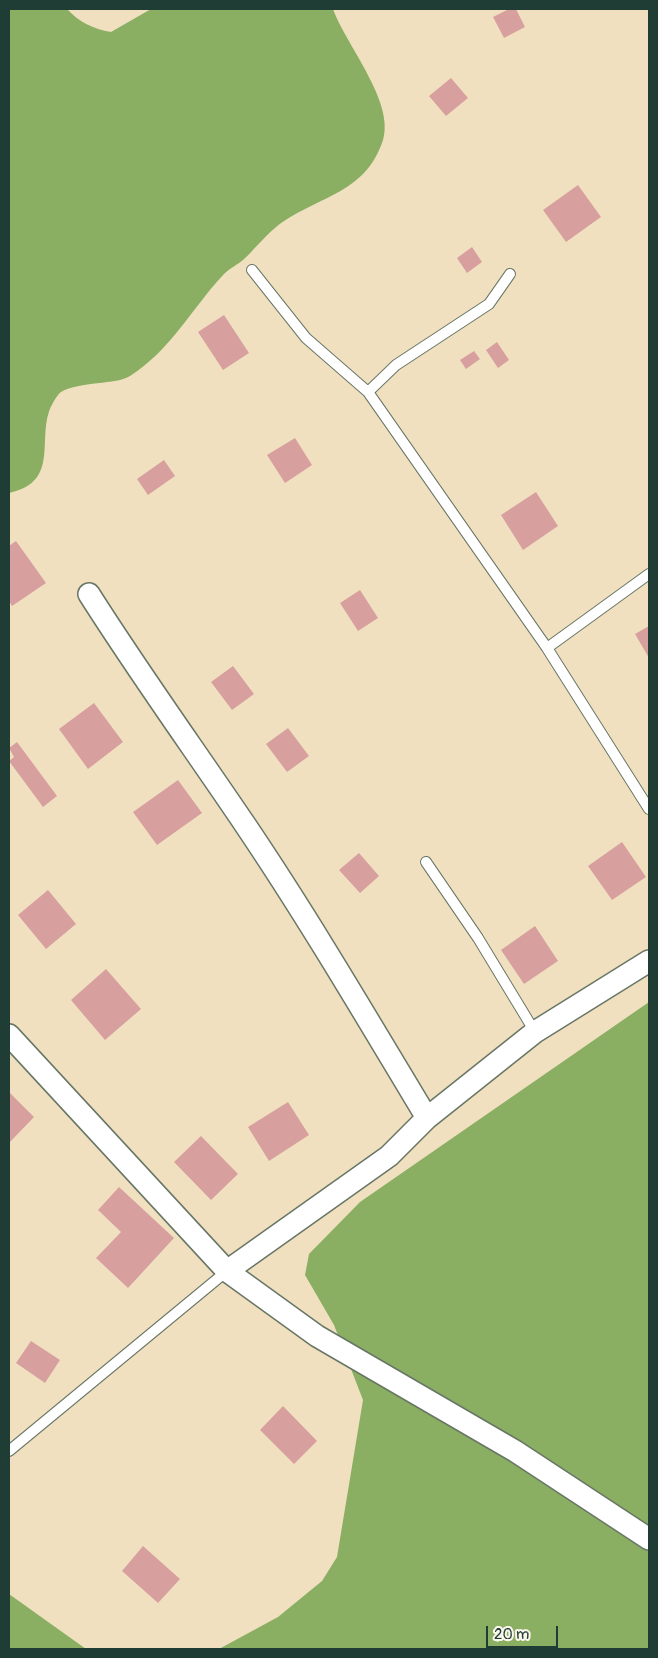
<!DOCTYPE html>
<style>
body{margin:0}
#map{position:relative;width:658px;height:1658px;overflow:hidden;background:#f0e0c0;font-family:Pangolin,sans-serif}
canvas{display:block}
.frame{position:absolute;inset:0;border:10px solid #1f3d34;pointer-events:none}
.scale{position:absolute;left:486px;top:1626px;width:72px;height:22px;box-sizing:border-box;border:2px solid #1f3d34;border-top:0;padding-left:6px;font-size:15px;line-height:18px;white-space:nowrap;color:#1f3d34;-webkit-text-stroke:4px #fbf7ec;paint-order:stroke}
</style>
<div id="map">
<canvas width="658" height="1658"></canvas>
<div class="frame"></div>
<div class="scale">20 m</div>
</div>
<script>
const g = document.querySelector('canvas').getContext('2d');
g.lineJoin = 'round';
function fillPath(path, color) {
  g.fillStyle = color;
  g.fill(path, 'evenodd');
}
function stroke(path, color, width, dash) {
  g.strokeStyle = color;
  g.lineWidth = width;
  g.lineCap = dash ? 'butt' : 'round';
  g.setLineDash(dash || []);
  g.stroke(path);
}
const forest = new Path2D(`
 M9,9H67C79,22 93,29 111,32L151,9H333C346,45 395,102 383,140C365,196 314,196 275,228C263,238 254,250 243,260C237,265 230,268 224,274C192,308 171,350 130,376C116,385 80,381 61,392C58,394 56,398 54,401C33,434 64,481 9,493Z
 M649,1002V1649H219L278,1617L322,1581L337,1557L363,1400L334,1325L305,1275L309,1254L360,1202Z
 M9,1594L86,1649H9Z`);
const building = new Path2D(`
 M509,9H516L525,27L504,38L493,17Z
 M451,78L468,98L446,116L429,96Z
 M578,185L601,217L566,242L543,210Z
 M472,247L482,262L467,273L457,258Z
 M224,315L249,353L223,370L198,332Z
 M497,342L509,360L498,368L486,350Z
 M474,351L480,359L466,369L460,360Z
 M295,438L312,465L285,483L267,455Z
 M164,460L175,476L148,495L137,479Z
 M536,492L558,526L523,550L501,515Z
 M16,541L46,583L12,606L9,601V546Z
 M360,590L378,618L358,631L340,603Z
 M649,626V658L635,634Z
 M233,666L254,694L232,710L211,682Z
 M94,703L123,742L88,769L59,729Z
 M288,728L309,756L287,772L266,744Z
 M17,742L57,796L43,807L9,761L14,757L9,748Z
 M178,780L202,813L157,845L133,812Z
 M622,842L646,877L612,900L588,866Z
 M359,853L379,876L360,893L339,870Z
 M48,890L76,924L46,949L18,915Z
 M535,926L558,961L524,984L501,950Z
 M106,969L141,1009L105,1040L71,1000Z
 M9,1092L34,1117L9,1143Z
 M288,1102L309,1135L269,1161L248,1127Z
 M201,1136L238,1174L211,1200L174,1162Z
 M119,1187L174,1238L128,1288L96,1258L121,1232L98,1210Z
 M31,1341L60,1360L45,1383L16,1363Z
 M283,1406L317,1441L294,1464L260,1430Z
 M143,1546L180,1579L158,1603L122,1571Z`);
const lane = new Path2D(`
 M252,270L306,338L368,392
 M510,274L489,304L396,365L368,392L547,648L649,809
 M547,648L649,574
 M426,862L478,938L535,1032
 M9,1451L227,1271`);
const street = new Path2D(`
 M89,594C139,673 194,749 246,826C310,921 368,1020 427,1118
 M9,1035L227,1271L317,1336L515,1451L649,1539
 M227,1271L389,1156L427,1118L535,1032L649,961`);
fillPath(forest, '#8aae62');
fillPath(building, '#d7a09f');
stroke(lane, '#687665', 12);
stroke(street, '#687665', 24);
stroke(lane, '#fff', 10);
stroke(street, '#fff', 21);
</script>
